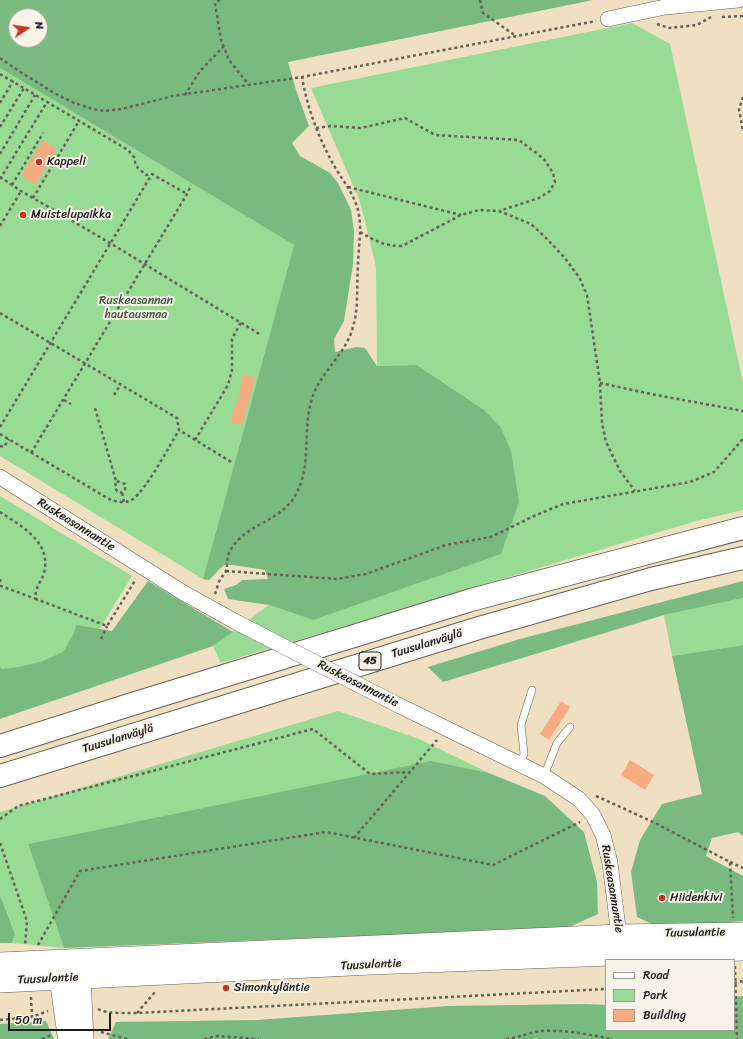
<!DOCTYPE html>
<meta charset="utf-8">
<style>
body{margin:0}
#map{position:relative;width:743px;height:1039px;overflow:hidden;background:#eee0c0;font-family:Sriracha,sans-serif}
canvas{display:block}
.legend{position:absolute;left:605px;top:959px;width:130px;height:72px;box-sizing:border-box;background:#f7f3e8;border:1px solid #9f9d96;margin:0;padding:5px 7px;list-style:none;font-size:12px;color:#1c1c1c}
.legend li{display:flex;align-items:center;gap:8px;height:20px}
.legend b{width:20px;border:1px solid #9f9d96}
.north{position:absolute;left:8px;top:8px;width:40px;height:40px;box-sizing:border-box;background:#f7f3e8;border:1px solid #9f9d96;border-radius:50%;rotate:77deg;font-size:11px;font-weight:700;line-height:16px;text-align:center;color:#1c1c1c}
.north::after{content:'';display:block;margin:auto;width:14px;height:18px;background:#c8321e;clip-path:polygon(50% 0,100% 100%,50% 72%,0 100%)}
.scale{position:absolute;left:8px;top:1013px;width:103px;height:18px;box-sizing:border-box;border:2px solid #1c1c1c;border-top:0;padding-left:5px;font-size:12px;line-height:14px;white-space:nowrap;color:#1c1c1c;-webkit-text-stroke:3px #f7f3e8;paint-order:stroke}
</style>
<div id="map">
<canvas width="743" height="1039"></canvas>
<ul class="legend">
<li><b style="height:5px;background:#fff"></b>Road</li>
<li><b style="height:11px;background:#97db94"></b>Park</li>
<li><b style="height:11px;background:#f8ab81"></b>Building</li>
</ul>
<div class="north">N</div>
<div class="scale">50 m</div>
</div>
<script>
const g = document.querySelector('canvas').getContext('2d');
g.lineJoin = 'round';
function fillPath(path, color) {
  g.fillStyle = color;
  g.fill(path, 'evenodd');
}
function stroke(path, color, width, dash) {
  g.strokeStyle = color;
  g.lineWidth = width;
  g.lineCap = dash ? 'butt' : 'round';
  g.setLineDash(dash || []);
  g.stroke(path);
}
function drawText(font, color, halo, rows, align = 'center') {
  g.font = font + ' Sriracha,sans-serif';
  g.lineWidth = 4;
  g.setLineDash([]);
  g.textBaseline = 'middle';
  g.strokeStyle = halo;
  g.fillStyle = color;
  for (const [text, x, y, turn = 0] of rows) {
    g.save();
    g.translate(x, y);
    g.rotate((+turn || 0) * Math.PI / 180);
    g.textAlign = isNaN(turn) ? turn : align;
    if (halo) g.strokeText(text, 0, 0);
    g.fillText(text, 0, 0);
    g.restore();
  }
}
const green = new Path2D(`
 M632,23L670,44L743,383V510L696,521L221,663L213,646L269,605L313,620L483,409L417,365L377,366L376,267L365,221L359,199L311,88Z
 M0,68L294,245L203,579L0,456Z
 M0,496L132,576L80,661L0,681Z
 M743,598V645L672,656L664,615Z
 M338,711L419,739L489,773L431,762L28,844L64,948L12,943L15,933L0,895V812Z`);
const forest = new Path2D(`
 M0,0H593L288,62L296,90L309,126L292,143L300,156L330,173L338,183L351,210L354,231L353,264L344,321L334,339L335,352L356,347L365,348L377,366L417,365L483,409L501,428L511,451L519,502L501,554L313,620L269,605L228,599L224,589L236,585L242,580L268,579L265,570L226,564C219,568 215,575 209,580L203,579L294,245L0,68ZM16,16H40V40H16Z
 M148,581L233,632L213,646L0,719V667L2,669L19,667L43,661L63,652L73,635L76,625L112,631Z
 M743,581V598L664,615L443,682L428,667L520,639Z
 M743,645V836L738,832L712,838L706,856L743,876V921L663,929L637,917L631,872L640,840L662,804L702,794L672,656Z
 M431,761L489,773L545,796L584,832L597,882L598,914L567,928L64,948L28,844Z
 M0,895L15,934L12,943H0Z
 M743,996V1039H108L116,1022L257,1020L448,1006L584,1004L606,1005V1030H734V997Z
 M46,1021L54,1039H0V1024Z`);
const building = new Path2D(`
 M43,140L57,149L35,184L21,176Z
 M243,374L255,378L242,425L230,422L234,406L236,407L241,387H240Z
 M561,701L570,707L549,740L540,734Z
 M630,760L654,775L645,790L621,775Z`);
const path = new Path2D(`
 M220,0L215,3L221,40L229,60L249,85
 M480,0L483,13L516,36
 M722,17L743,16
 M657,24L669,28L697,25L711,17
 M0,58L22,73L56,94L74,103L93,109L104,111L122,109L173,96L302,77L596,21
 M0,74L128,150L134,157L136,166L146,175L152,174L187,194
 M185,95L200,71L224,46
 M743,97L739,109L743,132
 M0,103L13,81
 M0,127L24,88
 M316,128L331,126L361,128L405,118L435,135L519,140L544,159L553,173L555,182L550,191L539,198L499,211
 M0,154L35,95
 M0,177L21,191L110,243L261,335
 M0,179L47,102
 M12,185L43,133
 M348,187L461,215
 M33,198L79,121
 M0,226L21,191
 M360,232C375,241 384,246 402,246L461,215L479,210L499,211L531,224L546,238L564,257L579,277L587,295L600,383L602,423L606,442L620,471L635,491
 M0,313L177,418L179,430L233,463
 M600,383L656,395L743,411
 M114,395L120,385
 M64,400L71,404
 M95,408L116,481L115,488L117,491L122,493L125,490V484L116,481
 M0,427L152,174
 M0,434L109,499C117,502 126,504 133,499C146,490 170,445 179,430
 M195,440L228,385L232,370V339L241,322
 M0,446L4,447L9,439
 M31,453L187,194L191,185
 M122,493L124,502
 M0,512C23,527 54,544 43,576C40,583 34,590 36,599L107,626L136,579
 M226,571L337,579L366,574L446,545L491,537L534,516L563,504L690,482L714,472L743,439
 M0,579L1,586L36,599
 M215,594C217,589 218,582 221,578C223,575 226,573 226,570C227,568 227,564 227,561C228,552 233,545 240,538C257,523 280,518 293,499C313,469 302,435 311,402C317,378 337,362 348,340C360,316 356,292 358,266C358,249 362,232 359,215C356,195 341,179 332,162C318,136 307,107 302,77
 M101,639L107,626
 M596,796L653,822L730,862L733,918
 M0,819L18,806L313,729L370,774L410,772
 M354,838L437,740
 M0,843L27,921L25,945
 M730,862L743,868
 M38,945L80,871L326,832L493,865L580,822
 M735,966L737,1039
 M734,983L743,981
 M31,997L32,1017
 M98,1009C106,1014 127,1013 137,1013L606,989
 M137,1013L155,992
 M0,1020L32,1017L48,1011
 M101,1032L127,1039
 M42,1039L51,1035
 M204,1039L218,1036L259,1039
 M506,1039C518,1038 531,1032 542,1031C565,1030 588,1034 611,1039`);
const lane = new Path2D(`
 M520,765L524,754L521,725L532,690
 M544,776L557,743L570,727`);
const street = new Path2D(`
 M608,19L665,7L738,0
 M0,477L182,592L236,622
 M398,705L544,776L579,799L593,815L603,835L610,863L620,944`);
const secondary = new Path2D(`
 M0,963L619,935L743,933
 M65,966L60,978L68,1035L70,1039
 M73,967L80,978L83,1039
 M0,982L371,964L743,950`);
const highway = new Path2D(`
 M0,746L126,706L471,600L644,554L743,528
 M0,776L479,628L651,579L743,558`);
const streetBridge = new Path2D(`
 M236,622L398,705`);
const markers = [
 [39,162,4,"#c8321e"],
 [23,215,4,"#c8321e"],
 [662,898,4,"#c8321e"],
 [226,988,4,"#c8321e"]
];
const shields = [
 [370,661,22]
];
const shieldNames = [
 ["45",370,661]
];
const poiNames = [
 ["Kappeli",47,162],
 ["Muistelupaikka",31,215],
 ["Hiidenkivi",670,898],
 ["Simonkyläntie",234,988]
];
const parkNames = [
 ["Ruskeasannan",136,301],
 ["hautausmaa",136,315]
];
const streetNames = [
 ["Ruskeasannantie",76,525,32],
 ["Tuusulanväylä",427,644,-17],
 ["Ruskeasannantie",358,684,27],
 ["Tuusulanväylä",118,739,-17],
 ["Ruskeasannantie",612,889,81],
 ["Tuusulantie",695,933,-1],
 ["Tuusulantie",371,965,-3],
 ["Tuusulantie",48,979,-3]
];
fillPath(green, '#97db94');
fillPath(forest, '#79bb7e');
fillPath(building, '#f8ab81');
stroke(lane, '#666155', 8);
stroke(street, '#666155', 16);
stroke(secondary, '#666155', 22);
stroke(highway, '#666155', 24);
stroke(path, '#666155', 2.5, [3, 3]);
stroke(lane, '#fff', 7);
stroke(street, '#fff', 15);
stroke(secondary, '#fff', 21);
stroke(highway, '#fff', 22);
stroke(streetBridge, '#666155', 16, []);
stroke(streetBridge, '#fff', 15);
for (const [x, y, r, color] of markers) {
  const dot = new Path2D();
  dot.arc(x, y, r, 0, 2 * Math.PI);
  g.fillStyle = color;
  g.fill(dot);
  stroke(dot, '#f7f3e8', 1.5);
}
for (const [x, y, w] of shields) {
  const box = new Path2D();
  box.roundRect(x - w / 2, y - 9, w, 18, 3);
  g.fillStyle = '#f7f3e8';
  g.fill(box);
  stroke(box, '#1c1c1c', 1);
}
drawText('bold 11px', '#1c1c1c', null, shieldNames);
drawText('12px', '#1c1c1c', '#f7f3e8', poiNames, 'left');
drawText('12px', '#415540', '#f7f3e8', parkNames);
drawText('12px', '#1c1c1c', '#f7f3e8', streetNames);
</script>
